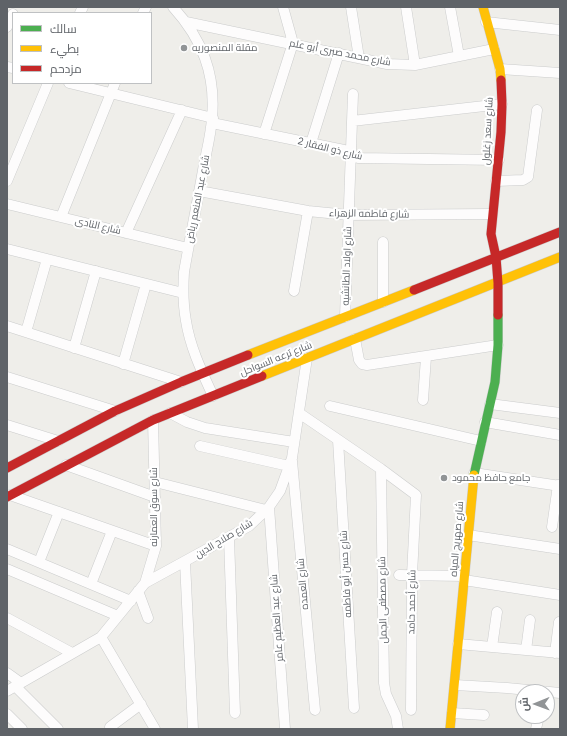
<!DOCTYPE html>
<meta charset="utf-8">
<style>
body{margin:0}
#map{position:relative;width:567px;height:736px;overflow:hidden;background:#efeeea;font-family:"IBM Plex Sans",Cairo,sans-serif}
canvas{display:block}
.frame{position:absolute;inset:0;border:8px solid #5f6368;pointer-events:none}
.legend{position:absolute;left:12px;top:12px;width:140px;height:72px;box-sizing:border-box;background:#fff;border:1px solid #bfc1c3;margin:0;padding:5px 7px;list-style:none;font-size:12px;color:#5f6368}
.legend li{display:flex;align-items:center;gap:8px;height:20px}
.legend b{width:20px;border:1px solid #bfc1c3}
.north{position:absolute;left:515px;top:684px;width:40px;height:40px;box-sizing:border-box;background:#fff;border:1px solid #bfc1c3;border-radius:50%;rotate:269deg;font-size:11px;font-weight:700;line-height:16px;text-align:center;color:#5f6368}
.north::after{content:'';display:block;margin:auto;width:14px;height:18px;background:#919496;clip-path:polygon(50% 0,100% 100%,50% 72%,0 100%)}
</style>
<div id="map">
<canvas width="567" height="736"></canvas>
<div class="frame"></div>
<ul class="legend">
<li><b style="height:5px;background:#4caf50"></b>سالك</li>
<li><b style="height:5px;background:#ffc107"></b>بطيء</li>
<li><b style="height:5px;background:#c62828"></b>مزدحم</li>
</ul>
<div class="north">ش</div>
</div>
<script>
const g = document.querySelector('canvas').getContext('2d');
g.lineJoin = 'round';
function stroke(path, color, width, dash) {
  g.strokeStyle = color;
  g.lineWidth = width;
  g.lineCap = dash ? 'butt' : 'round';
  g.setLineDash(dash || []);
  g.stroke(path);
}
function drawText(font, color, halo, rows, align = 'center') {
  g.font = font + ' "IBM Plex Sans",Cairo,sans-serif';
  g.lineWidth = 4;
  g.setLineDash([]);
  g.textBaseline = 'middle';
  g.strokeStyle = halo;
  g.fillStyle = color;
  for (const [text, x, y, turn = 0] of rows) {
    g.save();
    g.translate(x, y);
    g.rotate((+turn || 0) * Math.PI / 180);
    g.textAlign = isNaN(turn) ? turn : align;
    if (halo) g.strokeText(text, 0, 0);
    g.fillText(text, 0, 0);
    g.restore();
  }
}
const street = new Path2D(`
 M173,7C202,39 216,74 212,118C211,135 206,153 203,170C197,204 190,238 184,272C183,288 183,305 186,321C190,347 202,372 213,396
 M351,7L359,58
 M406,7L415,65
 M450,7L459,56
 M80,13L83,7
 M143,13L146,7
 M186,22L387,64L415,65L494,49
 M486,22L560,30
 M7,27L13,14
 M7,67L13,68
 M500,69L560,73
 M69,83L213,118
 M352,121L502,104
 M212,123L344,150L358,158L499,160
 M264,134L293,43L283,7
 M311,143L339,53
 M7,181L48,83
 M496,181L523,180L528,177L537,110
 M199,191L308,211L348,215L492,214
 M7,204L188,248
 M61,217L115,83
 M126,233L182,110
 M7,249L183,293
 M294,291L308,211
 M383,302V242
 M345,317L353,94
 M7,326L181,382
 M26,332L47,259
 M355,339L359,360L362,364L367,365L498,345
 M74,348L96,271
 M123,364L146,284
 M7,377L115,411
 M423,400L426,357
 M490,404L560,413
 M330,406L481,441
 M170,413L187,422L205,428L294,442
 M299,413L381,469L416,495L412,575L411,710
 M485,422L560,435
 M7,425L58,441
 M338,440L354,708
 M200,446L289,466
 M292,461L315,710
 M66,465L155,497
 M381,469L384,683L386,694L396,716L398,729
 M474,473L560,486
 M155,482L266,510
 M10,495L156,546
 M269,507L285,729
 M552,527L558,485
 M468,535L560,549
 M229,538L235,713
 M7,549L131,601
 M39,562L59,512
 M185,562L193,729
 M7,569L118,616
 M399,575L464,576
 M464,580L560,595
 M145,583L249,526L269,507L280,491L292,458L307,358
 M91,584L112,531
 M138,591L148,618
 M7,618L72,653
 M101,637L155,729
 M458,644L560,653
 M492,647L497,612
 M526,650L530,620
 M555,653L559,622
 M7,673L21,683
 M455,685L507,688L560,693
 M15,686L58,729
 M7,691L101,637L145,583L156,546L153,420
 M452,713L484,715
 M7,714L22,729
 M110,727L141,704
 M536,729L539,716`);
const fast = new Path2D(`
 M474,475L495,382L498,345V315`);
const slow = new Path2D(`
 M483,7L500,69L501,80
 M248,355L414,290
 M262,376L560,257
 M450,729L474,475`);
const jam = new Path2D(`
 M414,290L560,232
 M498,315V283L496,257L491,234L501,132L502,104L501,80
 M7,468L115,411L181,382L248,355
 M7,497L153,420L262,376`);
const markers = [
 [184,48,4,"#919496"],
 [444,478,4,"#919496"]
];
const poiNames = [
 ["مقلة المنصوريه",192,48],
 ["جامع حافظ محمود",452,478]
];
const streetNames = [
 ["شارع محمد صبرى أبو علم",340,53,11],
 ["شارع سعد زغلول",488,131,-87],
 ["شارع ذو الفقار 2",330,149,14],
 ["شارع عبد المنعم رياض",198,199,-79],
 ["شارع فاطمه الزهراء",369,214,1],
 ["شارع النادى",98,226,13],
 ["شارع اولاد الطانشيه",347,266,-88],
 ["شارع ترعه السواحل",276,359,-22],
 ["شارع سوق العمارنه",154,507,-90],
 ["شارع صلاح الدين",224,539,-31],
 ["شارع صهريج المياه",457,539,-85],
 ["شارع حسن أبو فاطمه",346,574,-93],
 ["شارع العمده",303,584,-95],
 ["شارع مصطفى الجمل",383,600,-91],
 ["شارع أحمد حامد",412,602,-89],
 ["شارع عبد العظيم عامر",277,618,-94]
];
stroke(street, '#cbcccc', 11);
stroke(fast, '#cacacb', 10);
stroke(slow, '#cacacb', 10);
stroke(jam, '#cacacb', 10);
stroke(street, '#fdfcfc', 10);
stroke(fast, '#4caf50', 9);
stroke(slow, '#ffc107', 9);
stroke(jam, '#c62828', 9);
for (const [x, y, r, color] of markers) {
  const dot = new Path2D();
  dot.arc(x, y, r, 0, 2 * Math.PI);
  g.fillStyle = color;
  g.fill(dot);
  stroke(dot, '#fff', 1.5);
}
drawText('10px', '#5f6368', '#fff', poiNames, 'left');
drawText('10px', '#5f6368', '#fff', streetNames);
</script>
